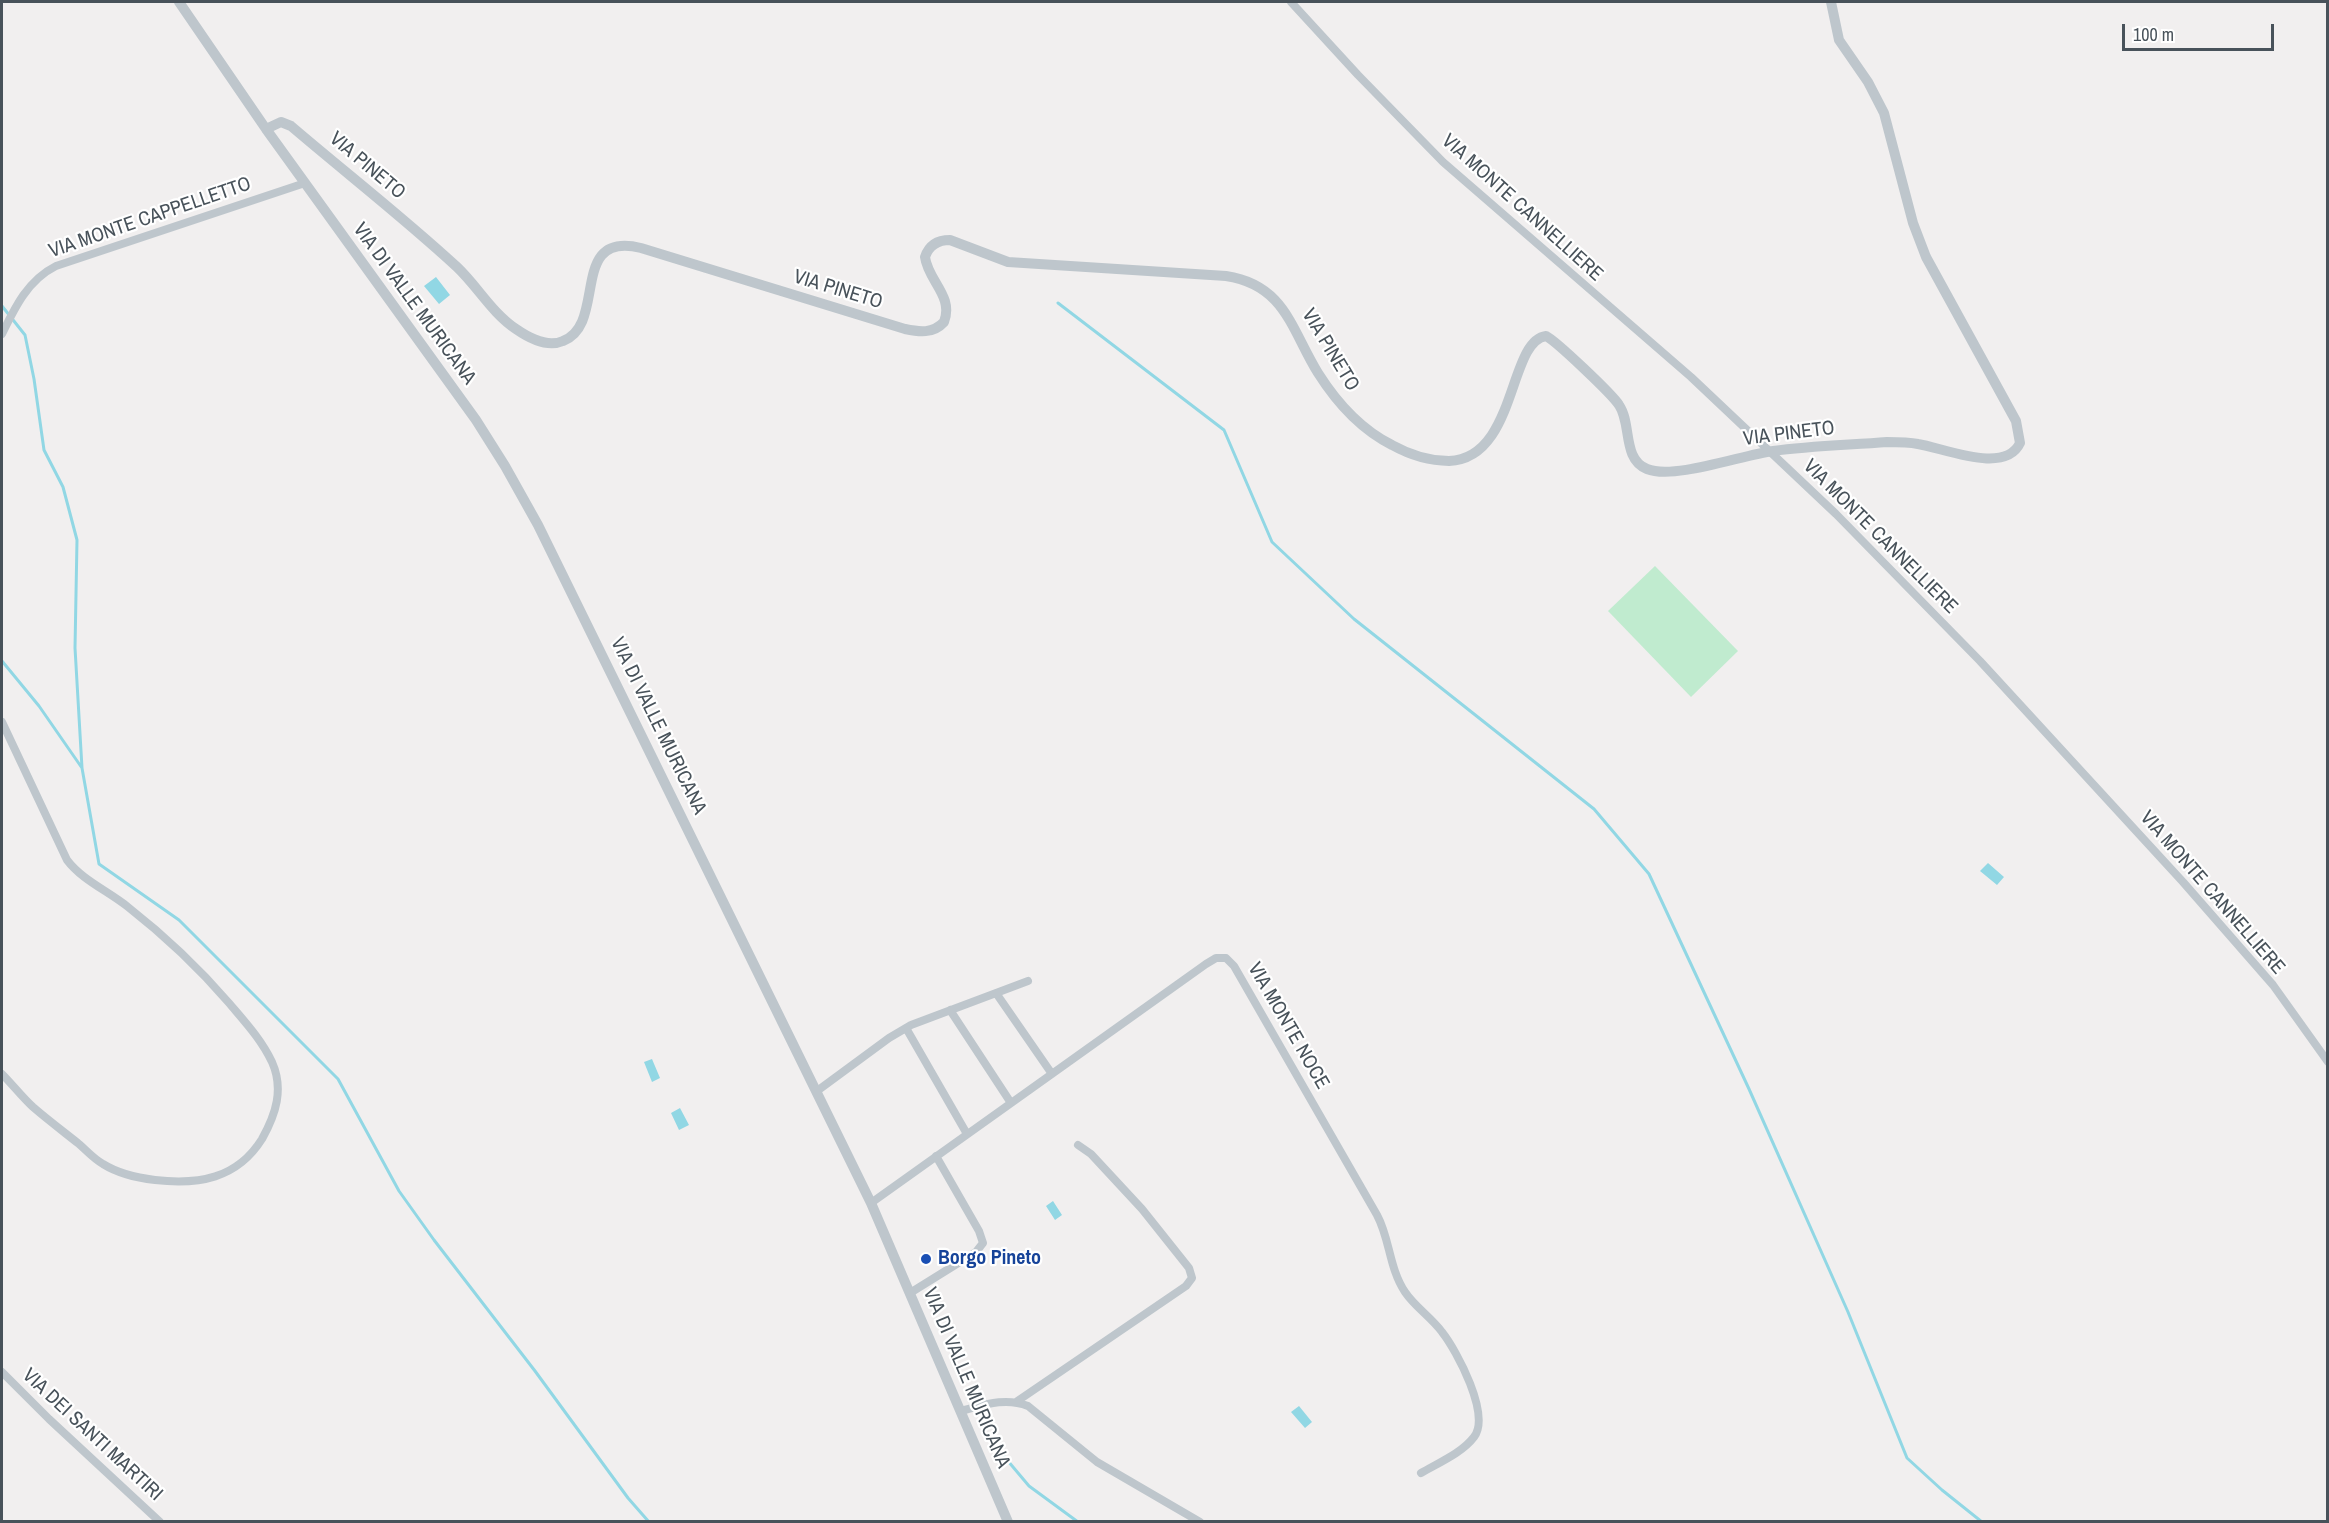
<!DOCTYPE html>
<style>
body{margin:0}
#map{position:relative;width:2329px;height:1523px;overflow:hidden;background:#f1efef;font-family:"Archivo Narrow",sans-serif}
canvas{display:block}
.frame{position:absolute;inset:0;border:3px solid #48525a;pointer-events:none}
.scale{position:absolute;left:2122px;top:24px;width:152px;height:27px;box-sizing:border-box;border:3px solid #48525a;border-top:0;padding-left:8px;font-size:18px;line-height:21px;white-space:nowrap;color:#48525a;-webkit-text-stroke:4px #fff;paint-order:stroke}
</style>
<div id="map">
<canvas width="2329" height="1523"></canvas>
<div class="frame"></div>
<div class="scale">100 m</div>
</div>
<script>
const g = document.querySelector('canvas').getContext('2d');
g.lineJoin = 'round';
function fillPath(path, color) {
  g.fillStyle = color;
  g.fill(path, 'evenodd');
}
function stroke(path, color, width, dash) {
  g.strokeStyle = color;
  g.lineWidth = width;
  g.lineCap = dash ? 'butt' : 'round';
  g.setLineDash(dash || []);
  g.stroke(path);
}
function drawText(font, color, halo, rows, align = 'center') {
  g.font = font + ' "Archivo Narrow",sans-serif';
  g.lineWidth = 4.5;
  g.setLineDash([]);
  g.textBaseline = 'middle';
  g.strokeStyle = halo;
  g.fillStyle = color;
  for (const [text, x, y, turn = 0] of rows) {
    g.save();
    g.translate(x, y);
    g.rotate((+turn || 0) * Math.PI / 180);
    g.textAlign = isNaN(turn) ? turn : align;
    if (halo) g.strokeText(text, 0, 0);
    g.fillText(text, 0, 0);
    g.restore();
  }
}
const green = new Path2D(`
 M1655,566L1738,651L1691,697L1608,611Z`);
const water = new Path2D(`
 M436,277L450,295L439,304L424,286Z
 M1988,863L2004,877L1997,885L1980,871Z
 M652,1059L660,1078L652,1082L644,1062Z
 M680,1108L689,1125L679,1130L671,1113Z
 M1053,1201L1062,1215L1055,1220L1046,1206Z
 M1299,1406L1312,1422L1305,1428L1291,1412Z`);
const stream = new Path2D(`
 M1058,303L1224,430L1272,542L1354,619L1594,809L1649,874L1749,1089L1848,1312L1907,1458L1942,1490L1982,1522
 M2,306L25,335L34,379L44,450L63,487L77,540L75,648L82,768
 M2,661L39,706L82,768L99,864L179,920L338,1079L399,1191L434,1240L535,1371L628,1498L649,1522
 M997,1448L1029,1486L1078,1522`);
const minor = new Path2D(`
 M1291,2L1358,75L1443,162L1691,377L1836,514L1980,661L2183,882L2273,985L2328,1062
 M2,334C15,307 28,280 56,266L305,183
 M2,722L67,860C82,880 108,891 128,907C165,936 198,967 229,1003C245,1022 261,1039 272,1062C284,1089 276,1114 262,1139C237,1179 198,1185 155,1180C138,1178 119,1174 103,1164C94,1159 87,1151 79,1144C64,1132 48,1120 33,1107C22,1097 13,1085 2,1074
 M996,993L1052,1074
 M950,1010L1011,1103
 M906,1028L967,1134
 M817,1091L889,1038L911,1025L1028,981
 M871,1203L1206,964L1216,958H1226L1234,966L1377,1215C1390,1239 1389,1268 1405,1292C1415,1307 1431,1317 1442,1332C1457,1351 1491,1415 1474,1437C1462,1453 1438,1463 1421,1473
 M910,1293L976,1252L983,1243L979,1231L936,1156
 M2,1372L49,1419L160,1522
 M1016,1402L1186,1286L1192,1278L1189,1268L1142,1209L1091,1154L1078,1145
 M961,1411C984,1405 1005,1397 1028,1406L1097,1462L1200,1522`);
const tertiary = new Path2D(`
 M179,2L266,129L476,420L505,466L538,525L871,1203L1008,1522
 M266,129L281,122L291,126C346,173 404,218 457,267C478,287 492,313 516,329C529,338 547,348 563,341C608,324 568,230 641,248L905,329C919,332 933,334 944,322C954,296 928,281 925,257C929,245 938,240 950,240L1008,262L1226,276C1285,285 1291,329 1318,373C1337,403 1360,429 1392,445C1410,455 1428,461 1449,461C1517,458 1508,341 1546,336C1556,341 1612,394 1619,405C1632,424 1622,459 1647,469C1674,480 1742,455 1773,451C1810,446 1849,445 1887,442C1897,442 1908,442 1918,444C1944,448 2005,475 2020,443L2016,421L1926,257L1913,223L1884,113L1868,82L1839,40L1831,2`);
const markers = [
 [926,1259,6,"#1a4fb4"]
];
const streetNames = [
 ["VIA PINETO",367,166,40],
 ["VIA MONTE CANNELLIERE",1522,208,42],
 ["VIA MONTE CAPPELLETTO",150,218,-19],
 ["VIA PINETO",838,290,17],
 ["VIA DI VALLE MURICANA",414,304,54],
 ["VIA PINETO",1330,350,59],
 ["VIA PINETO",1789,434,-7],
 ["VIA MONTE CANNELLIERE",1880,537,45],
 ["VIA DI VALLE MURICANA",658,726,64],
 ["VIA MONTE CANNELLIERE",2212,893,49],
 ["VIA MONTE NOCE",1288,1026,60],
 ["VIA DI VALLE MURICANA",966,1378,67],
 ["VIA DEI SANTI MARTIRI",92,1435,43]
];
const transitNames = [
 ["Borgo Pineto",938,1259]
];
fillPath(green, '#c0ebcf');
fillPath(water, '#91d7e4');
stroke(stream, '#91d7e4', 3);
stroke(minor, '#bec6cc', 8);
stroke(tertiary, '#bec6cc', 10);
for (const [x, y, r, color] of markers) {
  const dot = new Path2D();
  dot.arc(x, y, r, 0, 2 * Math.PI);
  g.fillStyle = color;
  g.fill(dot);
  stroke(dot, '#fff', 2);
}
drawText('20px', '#48525a', '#fff', streetNames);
drawText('bold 20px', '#164399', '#fff', transitNames, 'left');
</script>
